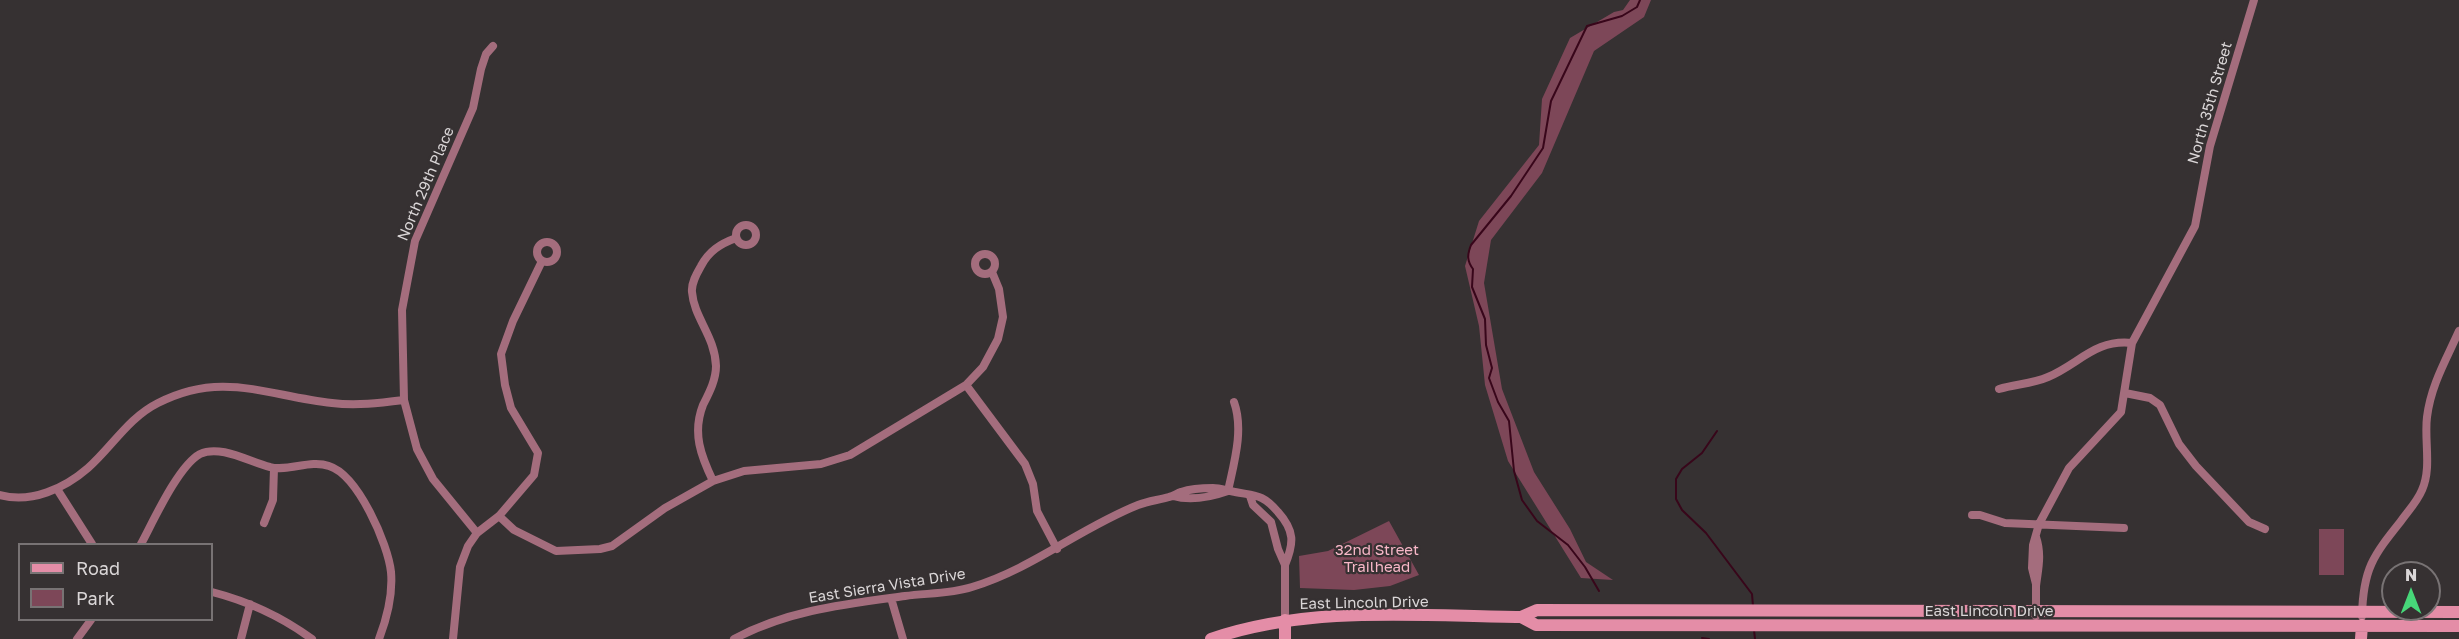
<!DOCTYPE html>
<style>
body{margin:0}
#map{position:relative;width:2459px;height:639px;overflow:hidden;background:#363132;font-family:"Golos Text",sans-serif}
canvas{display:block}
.legend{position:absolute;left:18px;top:543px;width:195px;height:78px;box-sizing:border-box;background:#363132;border:2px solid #787374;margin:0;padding:8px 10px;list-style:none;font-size:18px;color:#dad6d7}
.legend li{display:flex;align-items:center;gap:12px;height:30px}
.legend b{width:30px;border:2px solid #787374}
.north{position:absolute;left:2381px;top:561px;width:60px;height:60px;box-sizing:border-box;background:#363132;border:2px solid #787374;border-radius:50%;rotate:0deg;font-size:16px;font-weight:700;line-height:24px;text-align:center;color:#dad6d7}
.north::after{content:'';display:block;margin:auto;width:21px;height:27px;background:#47d779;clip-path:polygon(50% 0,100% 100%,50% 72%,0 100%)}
</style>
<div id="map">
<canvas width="2459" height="639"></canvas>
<ul class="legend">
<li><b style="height:8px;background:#e48da7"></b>Road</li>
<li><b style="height:16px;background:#7d4758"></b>Park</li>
</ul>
<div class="north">N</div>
</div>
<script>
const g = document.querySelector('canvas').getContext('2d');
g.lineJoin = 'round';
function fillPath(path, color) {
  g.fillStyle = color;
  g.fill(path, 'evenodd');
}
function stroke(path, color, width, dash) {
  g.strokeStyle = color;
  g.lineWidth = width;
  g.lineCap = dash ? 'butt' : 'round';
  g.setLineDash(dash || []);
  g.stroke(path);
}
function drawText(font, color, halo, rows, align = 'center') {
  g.font = font + ' "Golos Text",sans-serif';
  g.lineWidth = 4.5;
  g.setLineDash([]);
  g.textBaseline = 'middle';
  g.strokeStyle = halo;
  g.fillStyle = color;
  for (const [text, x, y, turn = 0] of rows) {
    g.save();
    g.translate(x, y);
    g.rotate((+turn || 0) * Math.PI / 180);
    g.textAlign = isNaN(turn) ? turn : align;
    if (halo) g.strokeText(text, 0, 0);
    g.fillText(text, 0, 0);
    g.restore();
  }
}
const green = new Path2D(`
 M1630,0H1651L1644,17L1594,51L1542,173L1491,240L1484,283L1502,389L1534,472L1570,529L1586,562L1613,580L1581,578L1508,461L1485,385L1479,326L1465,266L1479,221L1539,145L1542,99L1570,38L1614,12L1623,10Z
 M1389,521L1419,575L1390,586L1354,590L1300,588L1299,556L1328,551Z
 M2319,529H2344V575H2319Z`);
const stream = new Path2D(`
 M1717,431L1702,453L1682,469L1676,479V499L1682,510L1706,533L1752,594L1753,606
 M1599,591L1585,567L1568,545L1537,521L1522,500L1514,471L1509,421L1498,402L1489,378L1492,368L1486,345L1485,319L1472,287L1473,269C1467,261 1467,255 1471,245L1511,196L1543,148L1551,101L1587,26L1622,16L1637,7L1640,0
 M1754,630L1755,639
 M1702,638L1709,639`);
const street = new Path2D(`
 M736 235a10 10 0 1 1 20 0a10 10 0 1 1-20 0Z
 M537 252a10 10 0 1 1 20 0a10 10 0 1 1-20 0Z
 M975 264a10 10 0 1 1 20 0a10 10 0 1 1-20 0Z
 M966,385L1025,464L1033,484L1037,511L1057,549
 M1999,389C2015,384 2032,384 2048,377C2079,364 2095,339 2132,343
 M2125,393L2150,398L2160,405L2179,444L2196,466L2249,522L2265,529
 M713,481C701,456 692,433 703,405C709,393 716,380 716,366C715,336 694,318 692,292C691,283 697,273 701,266C709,251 720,244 736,238
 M57,489L92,544
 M1228,491C1234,463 1244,430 1234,402
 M0,495C31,504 65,488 88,468C112,447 128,418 158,403C222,370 267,396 332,403C356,406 380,403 404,400
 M1173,496C1190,501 1211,497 1228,491
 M1250,496L1253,505L1271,522L1278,549L1285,565V620
 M1972,515H1980L2005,523L2124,528
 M499,516L514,530L556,551L600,549L612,546L665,508L713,481L744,471L821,464L850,455L966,385L983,367L998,339L1003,317L999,289L992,272
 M264,523L273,500L274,468
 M477,533L433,479L417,449L404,400L402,310L415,241L473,108L481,69L486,54L493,46
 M141,544C153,522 178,466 200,454C221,444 251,463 270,467C289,472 310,459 329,466C358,475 388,544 391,572C393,595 387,618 379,639
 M2036,584L2032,568L2033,545L2039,524L2069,468L2121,412L2132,343L2195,226L2210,146L2254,0
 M212,592C247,601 282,617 312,639
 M891,598L903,639
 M2036,616C2036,606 2036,596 2036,586C2038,569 2042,555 2036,537
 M2362,616C2363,569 2373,556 2401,521C2408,511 2417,502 2422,490C2432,468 2424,440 2427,417C2431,385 2446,360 2459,331
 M77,639L91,620
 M241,639L250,604
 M453,639L460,567L468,546L477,533L499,516L534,475L538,453L511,408L505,385L501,354L513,321L542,261
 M734,639C788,610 846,604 905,596C927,593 950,594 972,587C1032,569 1080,528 1138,505C1148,501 1159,500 1169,497C1174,496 1177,493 1181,492C1190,489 1204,488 1213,488C1220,488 1228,491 1235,492C1256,496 1263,494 1278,512C1295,531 1294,543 1285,565`);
const secondary = new Path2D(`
 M1521,617L1536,625L2459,626
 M1211,639C1310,605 1418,616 1521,617L1537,610L2459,612
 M1285,639V620
 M2361,639L2362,625`);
const streetNames = [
 ["North 35th Street",2210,103,-74],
 ["North 29th Place",426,184,-67],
 ["East Sierra Vista Drive",887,586,-9],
 ["East Lincoln Drive",1364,603,-1],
 ["East Lincoln Drive",1989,611]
];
const parkNames = [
 ["32nd Street",1377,550],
 ["Trailhead",1377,567]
];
fillPath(green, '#7d4758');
stroke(stream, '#38061a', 2);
stroke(street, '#a46d7d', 8);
stroke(secondary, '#e48da7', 12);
drawText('15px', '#dad6d7', '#363132', streetNames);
drawText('15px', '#f8b7c8', '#363132', parkNames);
</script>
